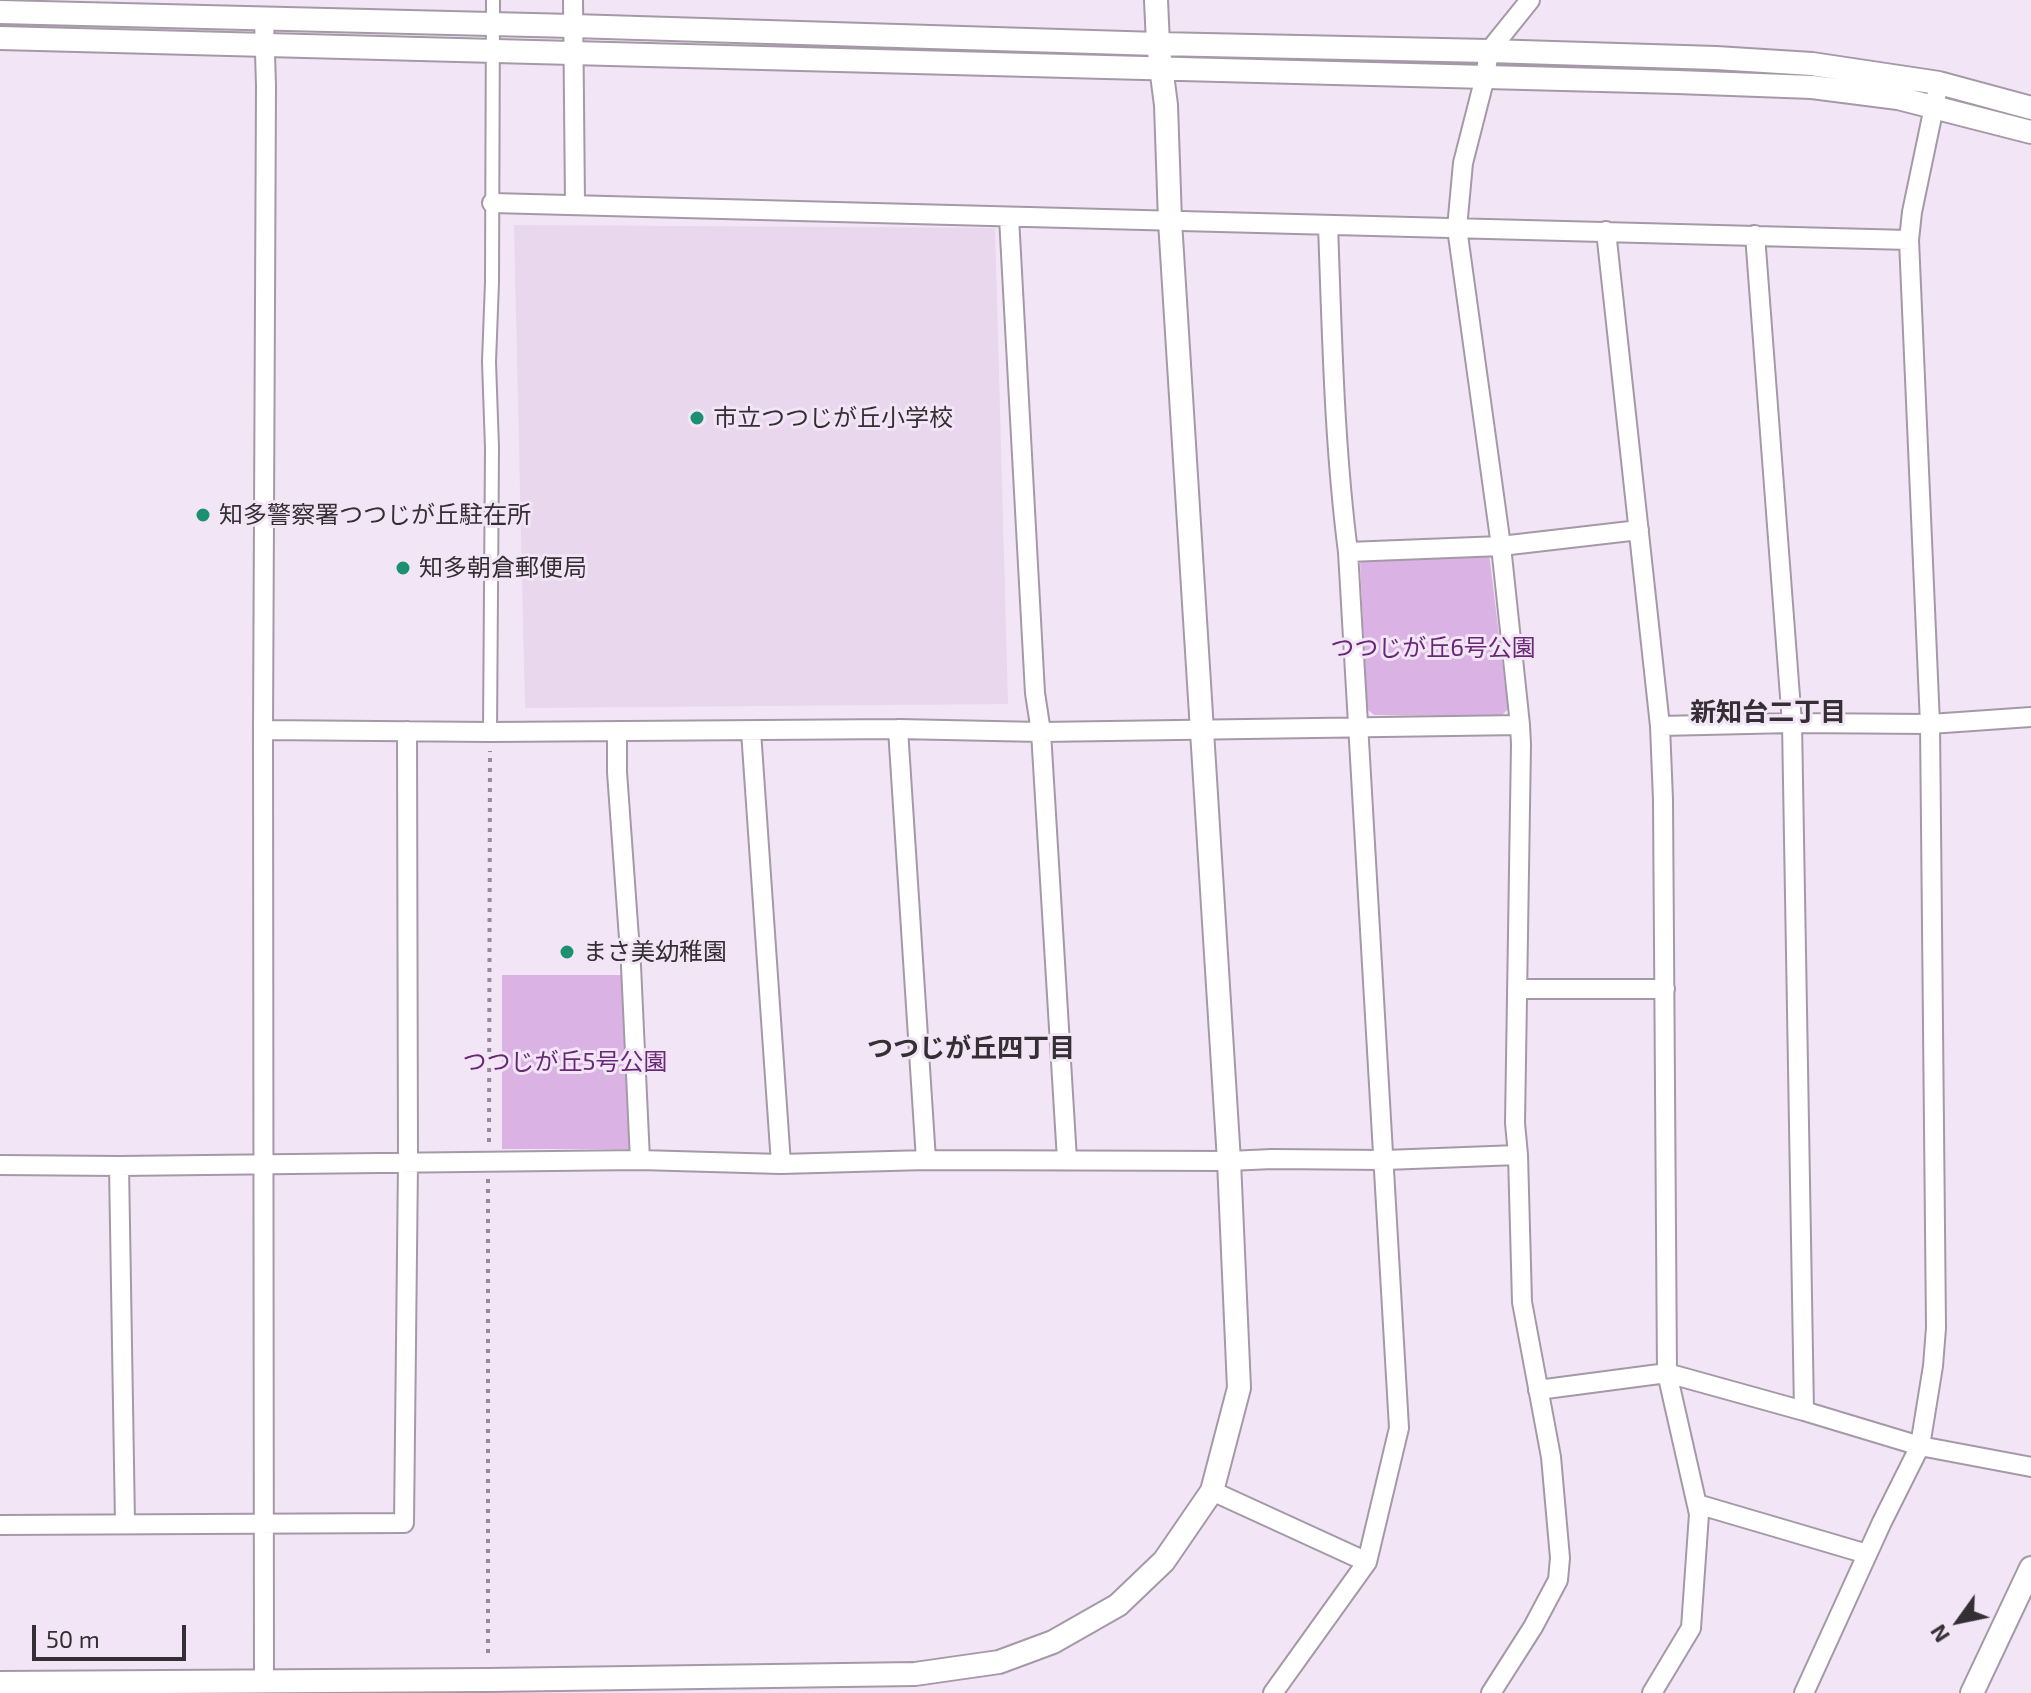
<!DOCTYPE html>
<meta charset="utf-8">
<style>
body{margin:0}
#map{position:relative;width:2031px;height:1693px;overflow:hidden;background:#f2e5f5;font-family:"Exo 2",sans-serif}
canvas{display:block}
.north{position:absolute;left:1919px;top:1581px;width:80px;height:80px;-webkit-text-stroke:6px #f2e5f5;paint-order:stroke;rotate:237deg;font-size:22px;font-weight:700;line-height:32px;text-align:center;color:#342f35}
.north::after{content:'';display:block;margin:auto;width:28px;height:36px;background:#342f35;clip-path:polygon(50% 0,100% 100%,50% 72%,0 100%)}
.scale{position:absolute;left:32px;top:1625px;width:154px;height:36px;box-sizing:border-box;border:4px solid #342f35;border-top:0;padding-left:10px;font-size:24px;line-height:28px;white-space:nowrap;color:#342f35;-webkit-text-stroke:6px #f2e5f5;paint-order:stroke}
</style>
<div id="map">
<canvas width="2031" height="1693"></canvas>
<div class="north">N</div>
<div class="scale">50 m</div>
</div>
<script>
const g = document.querySelector('canvas').getContext('2d');
g.lineJoin = 'round';
function fillPath(path, color) {
  g.fillStyle = color;
  g.fill(path, 'evenodd');
}
function stroke(path, color, width, dash) {
  g.strokeStyle = color;
  g.lineWidth = width;
  g.lineCap = dash ? 'butt' : 'round';
  g.setLineDash(dash || []);
  g.stroke(path);
}
function drawText(font, color, halo, rows, align = 'center') {
  g.font = font + ' "Exo 2","Noto Sans JP",sans-serif';
  g.lineWidth = 6;
  g.setLineDash([]);
  g.textBaseline = 'middle';
  g.strokeStyle = halo;
  g.fillStyle = color;
  for (const [text, x, y, turn = 0] of rows) {
    g.save();
    g.translate(x, y);
    g.rotate((+turn || 0) * Math.PI / 180);
    g.textAlign = isNaN(turn) ? turn : align;
    if (halo) g.strokeText(text, 0, 0);
    g.fillText(text, 0, 0);
    g.restore();
  }
}
const built = new Path2D(`
 M514,225L995,228L1008,704L525,708Z`);
const green = new Path2D(`
 M1489,553L1508,709L1500,717L1374,715L1367,709L1360,561L1365,554Z
 M502,975H626L631,1149H502Z`);
const path = new Path2D(`
 M489,1142L490,751
 M488,1179V1657`);
const pedestrian = new Path2D(`
 M490,732L492,448L489,362L492,282L493,0`);
const minor = new Path2D(`
 M573,0L575,204
 M492,203L1909,240
 M1009,217L1035,693L1041,732L1067,1160
 M1606,231L1660,726L1663,800L1667,1373L1699,1514L1691,1628L1652,1693
 M1755,235L1792,723L1804,1411
 M1348,552L1501,546L1639,530
 M1660,726L1792,723L1930,724L2031,717
 M898,729L926,1160
 M263,730L490,732L898,729L1041,732L1520,725
 M617,731V772L631,966L640,1160
 M751,731L781,1164
 M1517,989H1665
 M0,1165L119,1166L640,1160L781,1164L926,1160L1229,1161L1272,1159L1385,1160L1518,1155
 M119,1166L125,1523
 M1538,1390L1667,1373L1804,1411L1920,1446L2031,1467
 M1212,1491L1367,1562
 M1697,1504L1867,1554
 M0,1525L404,1523L408,1163L407,731
 M264,1682L263,730L266,86L264,19
 M1273,1693L1367,1562L1399,1428L1348,552C1334,443 1332,334 1328,225
 M1491,1693L1533,1627L1558,1580L1560,1558L1551,1457L1522,1302L1518,1155L1515,1123L1521,744L1520,725L1501,546L1457,228L1463,163L1485,77L1489,51L1530,0
 M1804,1693L1882,1522L1920,1446L1933,1366L1936,1328L1930,724L1909,240L1912,212L1939,83`);
const tertiary = new Path2D(`
 M0,12L573,26L1158,44L1489,51L1716,58L1812,64L1939,83L2031,108
 M0,38L1677,82L1812,87L1898,98L2031,132
 M0,1683L488,1680L915,1674L999,1662L1053,1642L1118,1605L1164,1561L1212,1491L1239,1388L1229,1161L1170,221L1166,105L1158,44L1156,0
 M1972,1693L2031,1568`);
const markers = [
 [697,418,8,"#1e9072"],
 [203,515,8,"#1e9072"],
 [403,568,8,"#1e9072"],
 [567,952,8,"#1e9072"]
];
const poiNames = [
 ["市立つつじが丘小学校",713,418],
 ["知多警察署つつじが丘駐在所",219,515],
 ["知多朝倉郵便局",419,568],
 ["まさ美幼稚園",583,952]
];
const parkNames = [
 ["つつじが丘6号公園",1433,648],
 ["つつじが丘5号公園",565,1062]
];
const neighbourhoodNames = [
 ["新知台二丁目",1768,712],
 ["つつじが丘四丁目",971,1048]
];
fillPath(built, '#e9d7ed');
fillPath(green, '#dbb2e4');
stroke(pedestrian, '#a599a7', 16);
stroke(minor, '#a599a7', 22);
stroke(tertiary, '#a599a7', 26);
stroke(path, '#948b96', 4, [4, 6]);
stroke(pedestrian, '#fff', 12);
stroke(minor, '#fff', 18);
stroke(tertiary, '#fff', 22);
for (const [x, y, r, color] of markers) {
  const dot = new Path2D();
  dot.arc(x, y, r, 0, 2 * Math.PI);
  g.fillStyle = color;
  g.fill(dot);
  stroke(dot, '#f2e5f5', 3);
}
drawText('24px', '#342f35', '#f2e5f5', poiNames, 'left');
drawText('24px', '#692877', '#f2e5f5', parkNames);
drawText('bold 26px', '#342f35', '#f2e5f5', neighbourhoodNames);
</script>
